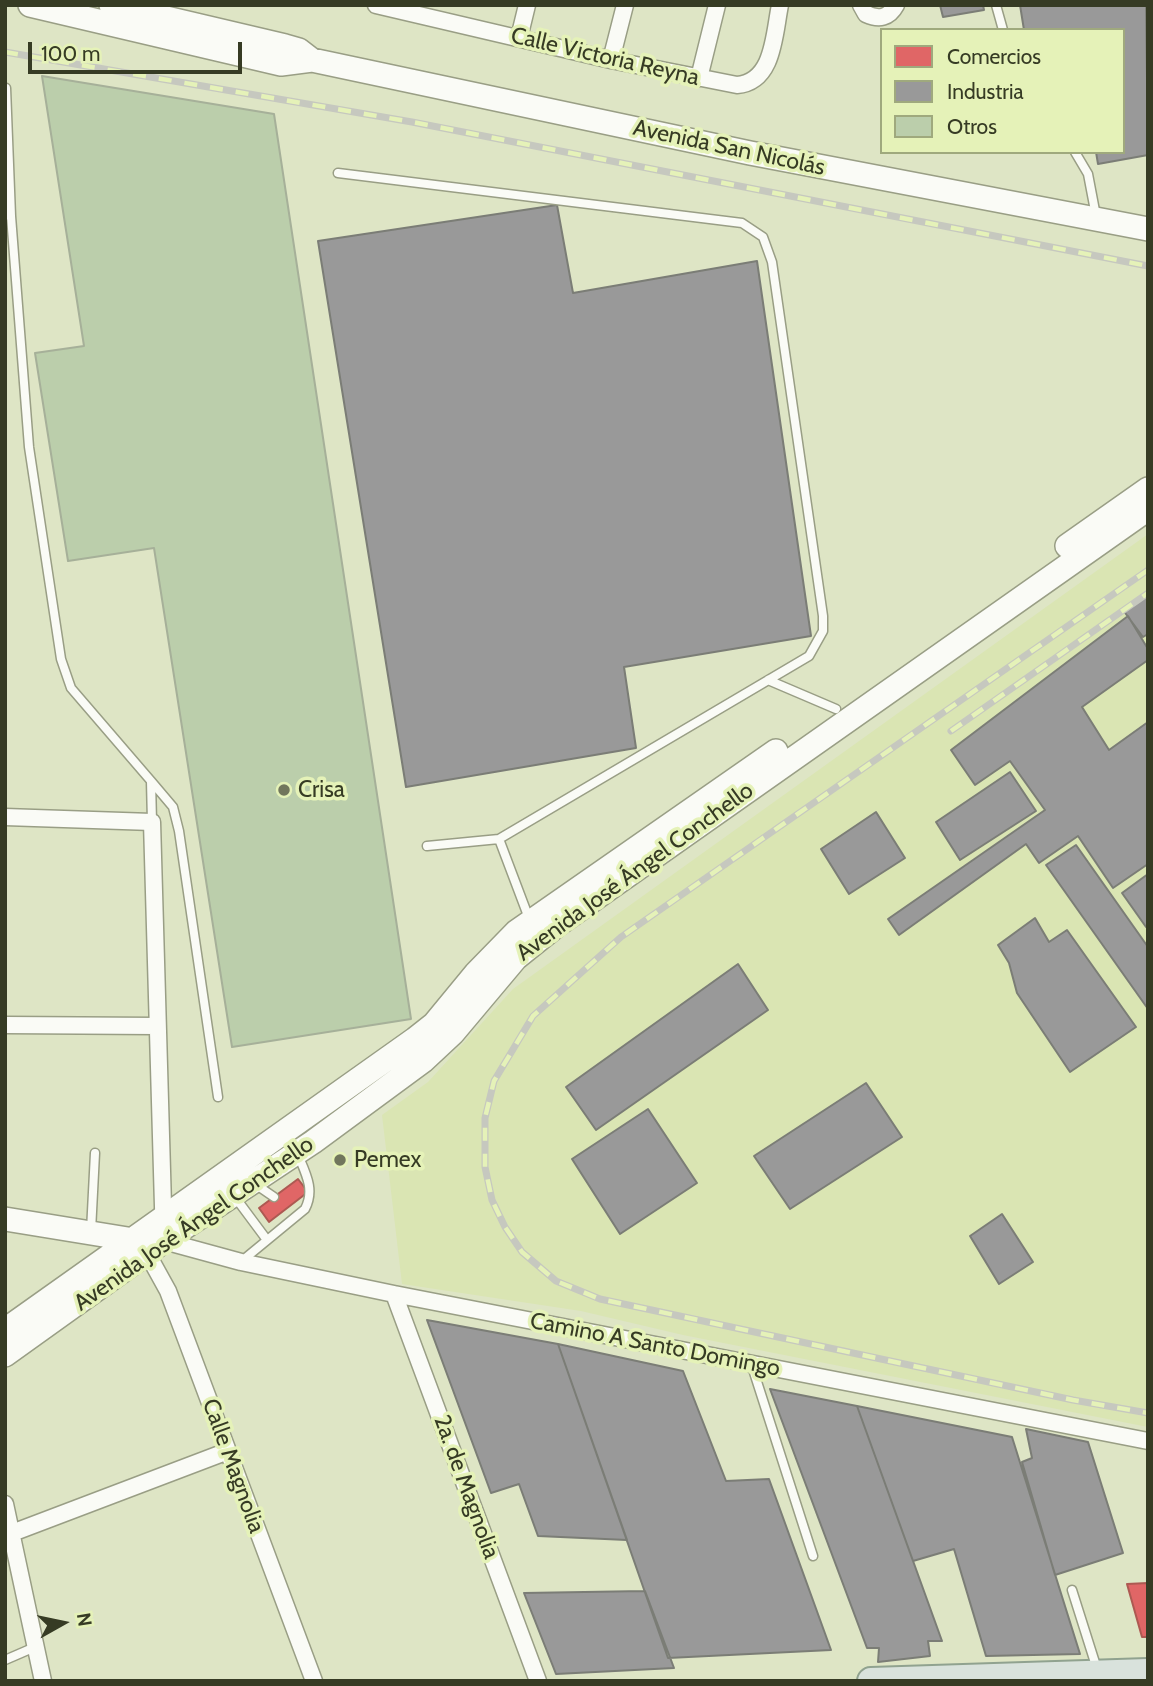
<!DOCTYPE html>
<meta charset="utf-8">
<style>
body{margin:0}
#map{position:relative;width:1153px;height:1686px;overflow:hidden;background:#dee5c5;font-family:Cabin,sans-serif}
canvas{display:block}
.frame{position:absolute;inset:0;border:7px solid #363b24;pointer-events:none}
.legend{position:absolute;left:880px;top:28px;width:245px;height:126px;box-sizing:border-box;background:#e5f2b8;border:2px solid #9fa97d;margin:0;padding:9px 12px;list-style:none;font-size:21px;color:#363b24}
.legend li{display:flex;align-items:center;gap:14px;height:35px}
.legend b{width:35px;border:2px solid #9fa97d}
.north{position:absolute;left:28px;top:1588px;width:70px;height:70px;-webkit-text-stroke:5px #e5f2b8;paint-order:stroke;rotate:81deg;font-size:19px;font-weight:700;line-height:28px;text-align:center;color:#363b24}
.north::after{content:'';display:block;margin:auto;width:24px;height:32px;background:#363b24;clip-path:polygon(50% 0,100% 100%,50% 72%,0 100%)}
.scale{position:absolute;left:28px;top:42px;width:214px;height:32px;box-sizing:border-box;border:4px solid #363b24;border-top:0;padding-left:9px;font-size:21px;line-height:24px;white-space:nowrap;color:#363b24;-webkit-text-stroke:5px #e5f2b8;paint-order:stroke}
</style>
<div id="map">
<canvas width="1153" height="1686"></canvas>
<div class="frame"></div>
<ul class="legend">
<li><b style="height:19px;background:#e06666"></b>Comercios</li>
<li><b style="height:19px;background:#999"></b>Industria</li>
<li><b style="height:19px;background:#bbceab"></b>Otros</li>
</ul>
<div class="north">N</div>
<div class="scale">100 m</div>
</div>
<script>
const g = document.querySelector('canvas').getContext('2d');
g.lineJoin = 'round';
function fillPath(path, color) {
  g.fillStyle = color;
  g.fill(path, 'evenodd');
}
function stroke(path, color, width, dash) {
  g.strokeStyle = color;
  g.lineWidth = width;
  g.lineCap = dash ? 'butt' : 'round';
  g.setLineDash(dash || []);
  g.stroke(path);
}
function drawText(font, color, halo, rows, align = 'center') {
  g.font = font + ' Cabin,sans-serif';
  g.lineWidth = 7;
  g.setLineDash([]);
  g.textBaseline = 'middle';
  g.strokeStyle = halo;
  g.fillStyle = color;
  for (const [text, x, y, turn = 0] of rows) {
    g.save();
    g.translate(x, y);
    g.rotate((+turn || 0) * Math.PI / 180);
    g.textAlign = isNaN(turn) ? turn : align;
    if (halo) g.strokeText(text, 0, 0);
    g.fillText(text, 0, 0);
    g.restore();
  }
}
const built = new Path2D(`
 M1148,534V1427L683,1335L581,1311L402,1284L382,1115L428,1082L513,989Z`);
const shops = new Path2D(`
 M298,1179L308,1192L269,1222L259,1208Z
 M1148,1583V1637H1142L1127,1584Z`);
const industry = new Path2D(`
 M940,5H983L984,10L943,17Z
 M1020,5H1146L1148,155L1098,164L1096,152H1123V30H1024Z
 M557,205L573,293L757,261L811,636L624,667L636,748L406,787L318,241Z
 M1148,593V634L1143,637L1123,610Z
 M1128,616L1148,649V660L1082,707L1109,750L1148,722V864L1113,888L1078,836L1039,863L1026,844L899,935L888,919L1045,810L1010,761L975,785L951,750Z
 M1010,772L1036,811L960,860L936,822Z
 M876,812L905,858L849,894L821,849Z
 M1076,845L1148,947V1009L1046,865Z
 M1148,874V926L1146,927L1122,893Z
 M1035,918L1049,942L1067,930L1136,1027L1070,1072L1017,993L1009,963L998,945Z
 M738,964L768,1010L596,1130L566,1087Z
 M866,1083L902,1137L790,1209L754,1156Z
 M648,1109L697,1183L620,1234L572,1159Z
 M1002,1214L1033,1262L999,1284L970,1236Z
 M427,1320L558,1344L627,1540L538,1536L519,1484L491,1493Z
 M558,1344L683,1371L726,1481L769,1479L831,1650L668,1658Z
 M770,1389L857,1406L942,1641H928L930,1656L878,1662L879,1648H867Z
 M857,1406L1012,1437L1080,1654L986,1656L954,1549L913,1561Z
 M1026,1429L1088,1442L1123,1553L1055,1575L1022,1462L1032,1458Z
 M645,1591L674,1668L556,1674L524,1593Z`);
const building = new Path2D(`
 M42,76L274,114L411,1019L232,1047L154,548L68,561L35,353L84,346Z`);
const lane = new Path2D(`
 M996,5L1003,30
 M6,88L11,216
 M1075,152L1088,174L1096,216
 M338,173L742,223L763,237L772,262L823,616V631L809,656L499,839L427,846
 M5,215L11,216L29,447L61,659L71,688L151,781L152,822
 M768,680L836,709
 M151,781L173,807L179,831L218,1097
 M499,839L530,921
 M255,1184L274,1197
 M235,1197L267,1240
 M91,1231L95,1153
 M243,1260L305,1209C315,1190 306,1174 298,1155
 M751,1363L813,1556
 M1072,1590L1097,1669
 M5,1660L35,1647`);
const street = new Path2D(`
 M376,5L611,60L737,85C774,82 774,34 780,5
 M861,5L866,14C879,20 889,18 896,5
 M519,38L527,5
 M611,60L625,5
 M699,78L717,5
 M5,817L152,822L164,1241L241,1262L394,1294L1148,1441
 M5,1025L156,1026
 M139,1248L152,1262L168,1291L314,1681
 M394,1294L538,1681
 M5,1504L43,1681
 M12,1533L228,1451`);
const secondary = new Path2D(`
 M30,5L281,64L312,60
 M111,5L285,46L299,50L312,60L750,153L1148,229
 M1067,546L1148,489
 M5,1219L140,1241
 M5,1330L415,1039L434,1024L476,973L516,932L776,751
 M5,1355L164,1241L313,1142L423,1061L453,1033L516,958L557,925L1148,509`);
const primary = new Path2D(`
 M871,1681L1148,1672`);
const rail = new Path2D(`
 M5,52L412,122L1148,266
 M1148,570L621,937L533,1016L494,1081L485,1118V1167L492,1200L505,1227L522,1252L556,1281L600,1299L1073,1400L1148,1413
 M951,731L1148,593`);
const markers = [
 [284,790,7,"#71765c"],
 [340,1160,7,"#71765c"]
];
const streetNames = [
 ["Calle Victoria Reyna",605,57,13],
 ["Avenida San Nicolás",729,148,12],
 ["Avenida José Ángel Conchello",635,872,-36],
 ["Avenida José Ángel Conchello",194,1224,-35],
 ["Camino A Santo Domingo",655,1345,11],
 ["Calle Magnolia",233,1466,70],
 ["2a. de Magnolia",466,1487,70]
];
const poiNames = [
 ["Crisa",298,790],
 ["Pemex",354,1160]
];
fillPath(built, '#dae5b3');
fillPath(shops, '#e06666');
stroke(shops, '#ad5952', 2);
fillPath(industry, '#999');
stroke(industry, '#7b7d76', 2);
fillPath(building, '#bbceab');
stroke(building, '#a6b099', 2);
stroke(lane, '#999e85', 11);
stroke(street, '#999e85', 19);
stroke(secondary, '#999e85', 26);
stroke(primary, '#90a28f', 30);
stroke(lane, '#fafbf6', 8);
stroke(street, '#fafbf6', 16);
stroke(secondary, '#fafbf6', 23);
stroke(primary, '#d9e2dc', 26);
stroke(rail, '#c6c8bf', 7);
stroke(rail, '#e5f2b8', 4.5, [13]);
for (const [x, y, r, color] of markers) {
  const dot = new Path2D();
  dot.arc(x, y, r, 0, 2 * Math.PI);
  g.fillStyle = color;
  g.fill(dot);
  stroke(dot, '#e5f2b8', 2.5);
}
drawText('23px', '#363b24', '#e5f2b8', streetNames);
drawText('23px', '#363b24', '#e5f2b8', poiNames, 'left');
</script>
